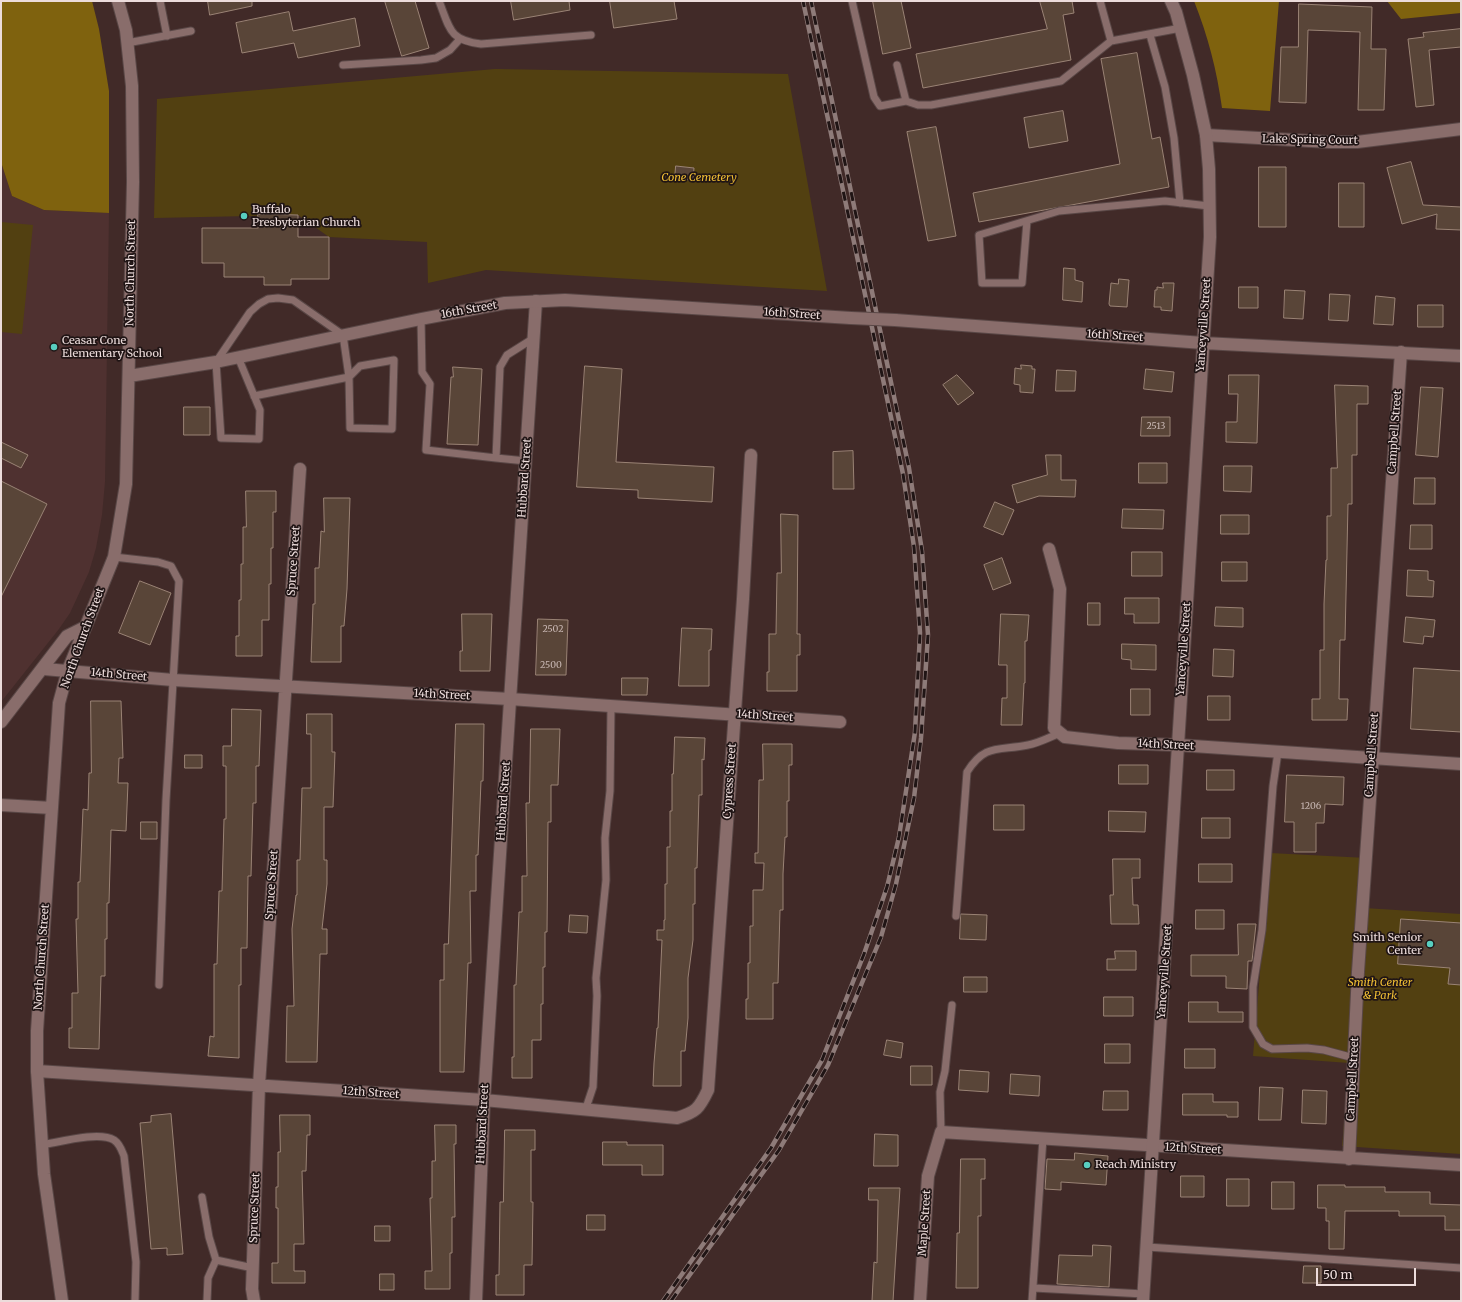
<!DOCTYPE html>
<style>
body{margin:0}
#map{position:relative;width:1462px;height:1302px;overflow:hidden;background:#412a28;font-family:Merriweather,serif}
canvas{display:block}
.frame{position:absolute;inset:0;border:2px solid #ecdcdb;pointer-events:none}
.scale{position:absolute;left:1316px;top:1268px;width:100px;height:18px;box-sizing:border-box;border:2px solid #ecdcdb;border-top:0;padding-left:5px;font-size:12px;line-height:14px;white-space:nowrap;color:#ecdcdb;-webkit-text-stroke:3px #201515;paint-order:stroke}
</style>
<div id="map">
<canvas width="1462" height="1302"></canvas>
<div class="frame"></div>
<div class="scale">50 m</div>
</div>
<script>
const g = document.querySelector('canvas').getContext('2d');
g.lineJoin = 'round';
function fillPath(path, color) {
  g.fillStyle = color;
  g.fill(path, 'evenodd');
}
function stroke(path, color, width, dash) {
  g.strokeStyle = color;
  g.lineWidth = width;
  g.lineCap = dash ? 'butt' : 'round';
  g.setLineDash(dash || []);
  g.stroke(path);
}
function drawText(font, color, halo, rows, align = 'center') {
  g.font = font + ' Merriweather,serif';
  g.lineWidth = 3.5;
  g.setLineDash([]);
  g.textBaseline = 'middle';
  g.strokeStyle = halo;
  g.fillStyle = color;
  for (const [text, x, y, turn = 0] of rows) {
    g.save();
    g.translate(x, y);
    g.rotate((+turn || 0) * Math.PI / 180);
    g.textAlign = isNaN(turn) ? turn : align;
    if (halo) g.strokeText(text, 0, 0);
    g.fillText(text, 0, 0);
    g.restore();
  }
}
const built = new Path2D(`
 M1,162L12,196L44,210L109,213L105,482L102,515L96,548L89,572L70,613L59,629L1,702Z`);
const green = new Path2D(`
 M495,69L788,74L827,291L486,270L428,283L427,242L329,237L298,215L154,218L157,99Z
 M1,222L33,225L22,334L1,332Z
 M1270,853L1367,858L1364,908L1461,914V1154L1342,1146L1349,1063L1253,1056Z`);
const forest = new Path2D(`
 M1,1H92L99,29L109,91V213L44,210L12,196L1,162Z
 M1194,1H1279L1270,111L1222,108C1217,71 1208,36 1194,1Z
 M1387,1H1461V13L1401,19Z`);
const building = new Path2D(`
 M208,1H252V6L210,15Z
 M385,1H415L429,48L402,56Z
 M511,1H569L570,10L514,20Z
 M610,1H674L677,19L614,28Z
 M873,1H901L911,48L883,54Z
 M1040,1H1072L1074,13L1063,15L1071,60L923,88L916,54L1047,29Z
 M1299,4L1372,7L1371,49H1386L1384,110H1358L1360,32L1308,30L1306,103L1279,102L1281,47H1298Z
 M289,12L293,31L355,18L360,46L298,58L294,43L242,53L236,23Z
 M1461,29V47L1429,50L1434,105L1416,107L1408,39L1424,37L1423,33Z
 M1137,53L1152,139L1160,137L1169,187L979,222L973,193L1120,164L1101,59Z
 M1063,111L1068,141L1029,148L1024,118Z
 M936,127L956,236L928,241L907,132Z
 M1411,162L1423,205L1461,207V230L1436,229L1437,214L1402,224L1387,168Z
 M676,166L694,168L693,180L675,179Z
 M1259,167H1286V227H1259Z
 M1339,183H1364V227H1339Z
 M258,214L298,215V237H329V279H291V285H264V277H224V263H202V228H258Z
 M1064,268L1075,269V280L1083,282L1082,302L1063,300Z
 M1119,279L1129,280L1127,307L1110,306L1109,304L1111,283L1118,284Z
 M1163,283H1174L1172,311L1161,310V307H1154L1155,290H1157V287L1163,288Z
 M1239,287H1258V308H1239Z
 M1285,290L1305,291L1303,319L1284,318Z
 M1330,294L1350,295L1348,321L1329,320Z
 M1376,296L1395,298L1393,325L1374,324Z
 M1418,305H1443V327H1418Z
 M1021,365L1032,366V369H1035L1033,393L1020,392V385L1014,384L1015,368L1021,369Z
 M585,366L622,369L616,462L714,467L712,502L638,498V490L577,487Z
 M453,367L482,369L478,445L447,444L451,377H453Z
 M1146,369L1174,372L1172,392L1144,389Z
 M1057,370L1076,371L1075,391H1056Z
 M957,375L974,393L958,405L943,385Z
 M1229,375H1259L1257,443L1226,442V422H1237L1238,394H1229Z
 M1335,385L1368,386V404H1357V455H1352V504H1348L1345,640H1340L1339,699H1348L1347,720H1312V699H1320V650H1324V604L1326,560H1327V516H1331V468H1337Z
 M1421,387L1443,388L1438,457L1416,455Z
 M184,407H210V435H184Z
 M1142,417H1170V436H1141Z
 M1,442L28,455L21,468L1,458Z
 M853,451L854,489H833V452Z
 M1046,455H1061V480H1076L1075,497L1039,496L1017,503L1012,485L1047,475Z
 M1139,463H1167V483H1139Z
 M1224,466H1252L1251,492L1224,491Z
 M1415,478H1435V504H1414Z
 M1,481L47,504L1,597Z
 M246,491H276V512H273V548H271V584H269V620H262V656H236V636H239V600H241V564H243V527H246Z
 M324,498H350L347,589L344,626H341V662H311L313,604H315V568H319L321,531L324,532Z
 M995,502L1014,510L1003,535L984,527Z
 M1123,509L1164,510L1163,529L1122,528Z
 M781,514L798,515L797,634H800V655H797V691H767V672H769V634H776L777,573H781Z
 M1221,515H1249V534H1221Z
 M1411,525H1432V549H1410Z
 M1132,552H1162V576H1132Z
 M1002,558L1011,583L993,590L984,565Z
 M1222,562H1247V581H1222Z
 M1408,570L1428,571V580L1434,581L1433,597L1407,596Z
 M140,581L171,593L150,645L119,633Z
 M1125,598H1159V623H1134V614H1125Z
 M1088,603H1100V625H1088Z
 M1216,607L1243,608V627L1215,626Z
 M462,614H492L490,671H460V651H462Z
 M1001,614L1029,615L1027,641H1025V683H1024L1022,725H1001L1002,698H1007V665H999Z
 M1406,617L1435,620L1433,637L1424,636L1423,644L1404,642Z
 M538,619L568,620L566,675H536Z
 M682,628L712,629L711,650H709V686H679Z
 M1122,644L1156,645V670L1131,669V660L1122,659Z
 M1214,649L1234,650L1233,677L1213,676Z
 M1414,668L1461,671V732L1411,729Z
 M622,678H648L647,695H622Z
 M1131,689H1150V715H1131Z
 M1208,696H1230V720H1208Z
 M91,701H121L123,758H119L118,783H128L126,831L111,830L109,903H107V939H105V976H101L99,1049L69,1048V1028H72V993H78L76,919H78V882H80L83,809L88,810L89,773H91Z
 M232,709L261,710L259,766H256V803H253L251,876H248L247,948H241V985H239V1058L208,1056L210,1036L214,1037V964H217L219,891H222L224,819H226V766H223V746H231Z
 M307,714H332V752H335L333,807H324V860H327V884L322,929H327V954H320L317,1062H286L287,1006H294L292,929L296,895H297V860H300L302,788H311V734H307Z
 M456,724H484L483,781H481L478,855H476V891H470L471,963H468L464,1072H440V980H444V944H448Z
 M531,729H560L558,785H551V822H548L547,932H545V967H543V1004H541V1040H532V1078H512V1057H514V985H516L519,912H522V876H527L526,803H529Z
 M675,737L705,738L704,760L702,759V795H699L697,868H695V904H693V940L688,978V1018L685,1051H681V1086H653L654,1063L657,1028H658L662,940H657V930H664V920H665V884H667V847H670V811H672V774H673Z
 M763,744H792V765H789V801H787V837H785L783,874V910H780L778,983H773V1019H746V999H748V963H750V926H753V890H763L764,863H755V853H758L759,780H763Z
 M185,755H202V768H185Z
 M1119,765H1148V784H1119Z
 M1207,770H1234V790H1207Z
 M1287,775L1344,777L1343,805L1325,804L1324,823H1316V852H1294V822H1285Z
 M994,805H1024V830H994Z
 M1109,811L1146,812L1145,832L1109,831Z
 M1202,818H1230V838H1202Z
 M141,822H157V839H141Z
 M1113,859H1140V878H1132L1133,905H1138L1139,924H1111L1110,895H1113Z
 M1199,864H1232V882H1199Z
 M1196,910H1224V929H1196Z
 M961,914L987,915L986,940L960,939Z
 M570,915L588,916L587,933L569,932Z
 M1401,919L1461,923V985L1448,984L1450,968L1398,964Z
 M1238,924H1256L1252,961H1248L1247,989L1226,988V976H1191V955H1238Z
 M1115,951H1136V970H1107V959H1115Z
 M964,977H987V992H964Z
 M1104,997H1133V1016H1104Z
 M1189,1002H1218V1012H1243V1022H1189Z
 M887,1040L903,1043L901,1058L884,1055Z
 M1105,1044H1130V1063H1105Z
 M1185,1049H1215V1068H1185Z
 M911,1066H932V1085H911Z
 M960,1070L989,1072L988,1092L959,1090Z
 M1011,1074L1040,1076L1039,1096L1010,1094Z
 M1260,1087L1283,1088L1281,1120H1259Z
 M1303,1090L1327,1091L1326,1124L1302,1123Z
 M1104,1091H1128V1110H1103Z
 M1183,1094H1213V1102H1238V1117H1227V1115H1183Z
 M171,1114L183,1254L167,1255V1248L151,1249L140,1123L151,1122V1116Z
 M280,1115H310V1135H307L306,1171H302L304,1244H294V1271H305V1283H272V1263H278V1208H276V1187H278V1152H280Z
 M435,1125H456V1144H454L455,1217H452V1253H450V1289H425V1271H432L430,1198H432V1161H435Z
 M505,1130H535V1150H531V1202H533L532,1265H524V1295H496V1275H499L500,1202H503Z
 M875,1134L898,1135V1166H874Z
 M603,1142H627V1145H663V1175H642V1165H603Z
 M1075,1153L1108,1156L1106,1185L1061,1182V1190L1045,1189L1047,1159L1074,1160Z
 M961,1159H985V1179H981V1216H978V1288H956L957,1233H959Z
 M1181,1176H1204V1197H1181Z
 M1227,1179H1249V1206H1227Z
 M1272,1182H1294V1209H1272Z
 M1318,1185H1345V1187H1385V1192H1430V1204L1461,1205V1230H1445V1216H1399V1211H1345L1344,1249H1329V1221H1326V1208H1318Z
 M869,1188H900L893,1301H872L874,1262L877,1263L878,1200H869Z
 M587,1215H605V1230H587Z
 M375,1226H390V1241H375Z
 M1093,1245L1111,1246L1109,1287L1057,1284L1059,1255L1092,1256Z
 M1304,1266H1321V1283H1303Z
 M380,1274H394V1290H380Z`);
const lane = new Path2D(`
 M160,1L167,36
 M439,1C450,29 449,40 481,44L591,35
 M852,1L874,97L880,106L906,101
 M1100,1L1111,41L1181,28
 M1150,35L1165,87L1174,138L1180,203
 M127,43L191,31
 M343,65L421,60L436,58L450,50L460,39
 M897,65L906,101L918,105H931L1061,81L1111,41
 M1027,221L1022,283H982L979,235L1059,211L1165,201L1209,206
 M421,319L422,372L430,384L426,450L496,458L500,367L507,355L534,338
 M238,357L260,410L259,439L221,438L216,362L250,312L259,304L268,299L278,298L293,300L343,335L349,377L350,428L392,429L394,360L360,366L349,377L254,396
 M496,458L526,461
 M114,557L158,562L171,566L179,581L166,800L159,985
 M1278,752L1273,786L1262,930L1253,987V1027L1263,1044L1272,1049L1307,1048L1324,1050L1354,1058
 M956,916L967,772C985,743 999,751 1028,745C1039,743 1050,737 1060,733
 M585,1111L593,1087L597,996L596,978L606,880L605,838L610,791L611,706
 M941,1132L940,1092L945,1071L952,1005
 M42,1145C60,1142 99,1131 114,1140C120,1144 122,1151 124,1156L136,1262L135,1301
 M202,1197L209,1237L216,1260
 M1147,1247L1461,1268
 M1034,1288L1144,1294
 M207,1301L208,1278L216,1260L253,1268
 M1032,1301L1043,1138`);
const street = new Path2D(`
 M1206,135L1329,142H1357L1461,129
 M1049,549L1060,589L1054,728L1065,737L1118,743L1178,745L1461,764
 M44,669L173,680L510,699L840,722
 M37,1071L484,1100L677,1118C696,1112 699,1109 708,1090L743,599L751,455
 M1349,1159L1358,972L1401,352
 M254,1301L252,1289L259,1085L300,469
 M476,1301L484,1100L536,301
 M920,1301L928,1176L941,1132L1461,1165`);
const secondary = new Path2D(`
 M895,320L1203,343L1461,356
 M129,376L216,362L421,319L505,303L565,300L851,318
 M1,722L67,636L85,627
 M1,805L52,808
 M62,1301L44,1174L37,1071V1031L59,703L68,670L114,557L126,484L133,182L132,86L126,30L118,1
 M1143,1301L1210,237L1209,169L1206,135L1193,75L1176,12L1171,1`);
const rail = new Path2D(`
 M663,1301L771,1148L822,1060L864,954L887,887L899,837L915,732L920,633L914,547L903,474L803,1
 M671,1301L779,1150L828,1065L881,937L896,884L914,798L921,738L928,635L922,551L909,468L811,1`);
const secondaryBridge = new Path2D(`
 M851,318L895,320`);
const markers = [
 [244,216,4,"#58cec0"],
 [54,347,4,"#58cec0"],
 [1430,944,4,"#58cec0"],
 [1087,1165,4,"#58cec0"]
];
const numberNames = [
 ["2513",1156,426],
 ["2502",553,629],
 ["2500",551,665],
 ["1206",1311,806]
];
const streetNames = [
 ["Lake Spring Court",1310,140,1],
 ["North Church Street",131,273,-89],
 ["16th Street",469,310,-10],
 ["16th Street",792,314,4],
 ["Yanceyville Street",1204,325,-86],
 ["16th Street",1115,336,4],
 ["Campbell Street",1395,432,-86],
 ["Hubbard Street",525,478,-86],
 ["Spruce Street",294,561,-86],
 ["North Church Street",83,638,-70],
 ["Yanceyville Street",1184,649,-86],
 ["14th Street",119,675,5],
 ["14th Street",442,695,3],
 ["14th Street",765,716,4],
 ["14th Street",1166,745,3],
 ["Campbell Street",1372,755,-86],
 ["Cypress Street",730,781,-86],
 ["Hubbard Street",504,801,-86],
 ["Spruce Street",272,885,-86],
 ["North Church Street",42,957,-86],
 ["Yanceyville Street",1165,972,-86],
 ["Campbell Street",1353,1079,-87],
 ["12th Street",371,1093,4],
 ["Hubbard Street",483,1124,-87],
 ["12th Street",1193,1149,3],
 ["Spruce Street",255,1208,-88],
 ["Maple Street",925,1223,-86]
];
const parkNames = [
 ["Cone Cemetery",699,178],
 ["Smith Center",1380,983],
 ["& Park",1380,996]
];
const poiNames = [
 ["Buffalo",252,210],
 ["Presbyterian Church",252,223],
 ["Ceasar Cone",62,341],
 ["Elementary School",62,354],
 ["Smith Senior",1422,938,"right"],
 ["Center",1422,951,"right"],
 ["Reach Ministry",1095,1165]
];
fillPath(built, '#4f3130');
fillPath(green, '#524011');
fillPath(forest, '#7f620e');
fillPath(building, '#594538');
stroke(building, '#9a8375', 1);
stroke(lane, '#594746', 9);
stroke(street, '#594746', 14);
stroke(secondary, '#594746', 14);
stroke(lane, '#896d6b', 7);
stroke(street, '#896d6b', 12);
stroke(secondary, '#896d6b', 12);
stroke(rail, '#8e7b79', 4.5);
stroke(rail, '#201515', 3, [9]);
stroke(secondaryBridge, '#594746', 14, []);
stroke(secondaryBridge, '#896d6b', 12);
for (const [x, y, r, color] of markers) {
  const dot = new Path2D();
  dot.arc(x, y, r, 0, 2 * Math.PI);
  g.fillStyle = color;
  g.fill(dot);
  stroke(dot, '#201515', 1.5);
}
drawText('9px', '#c7b6b2', null, numberNames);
drawText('11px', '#ecdcdb', '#201515', streetNames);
drawText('italic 11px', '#f1bf34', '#201515', parkNames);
drawText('11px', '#ecdcdb', '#201515', poiNames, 'left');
</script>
